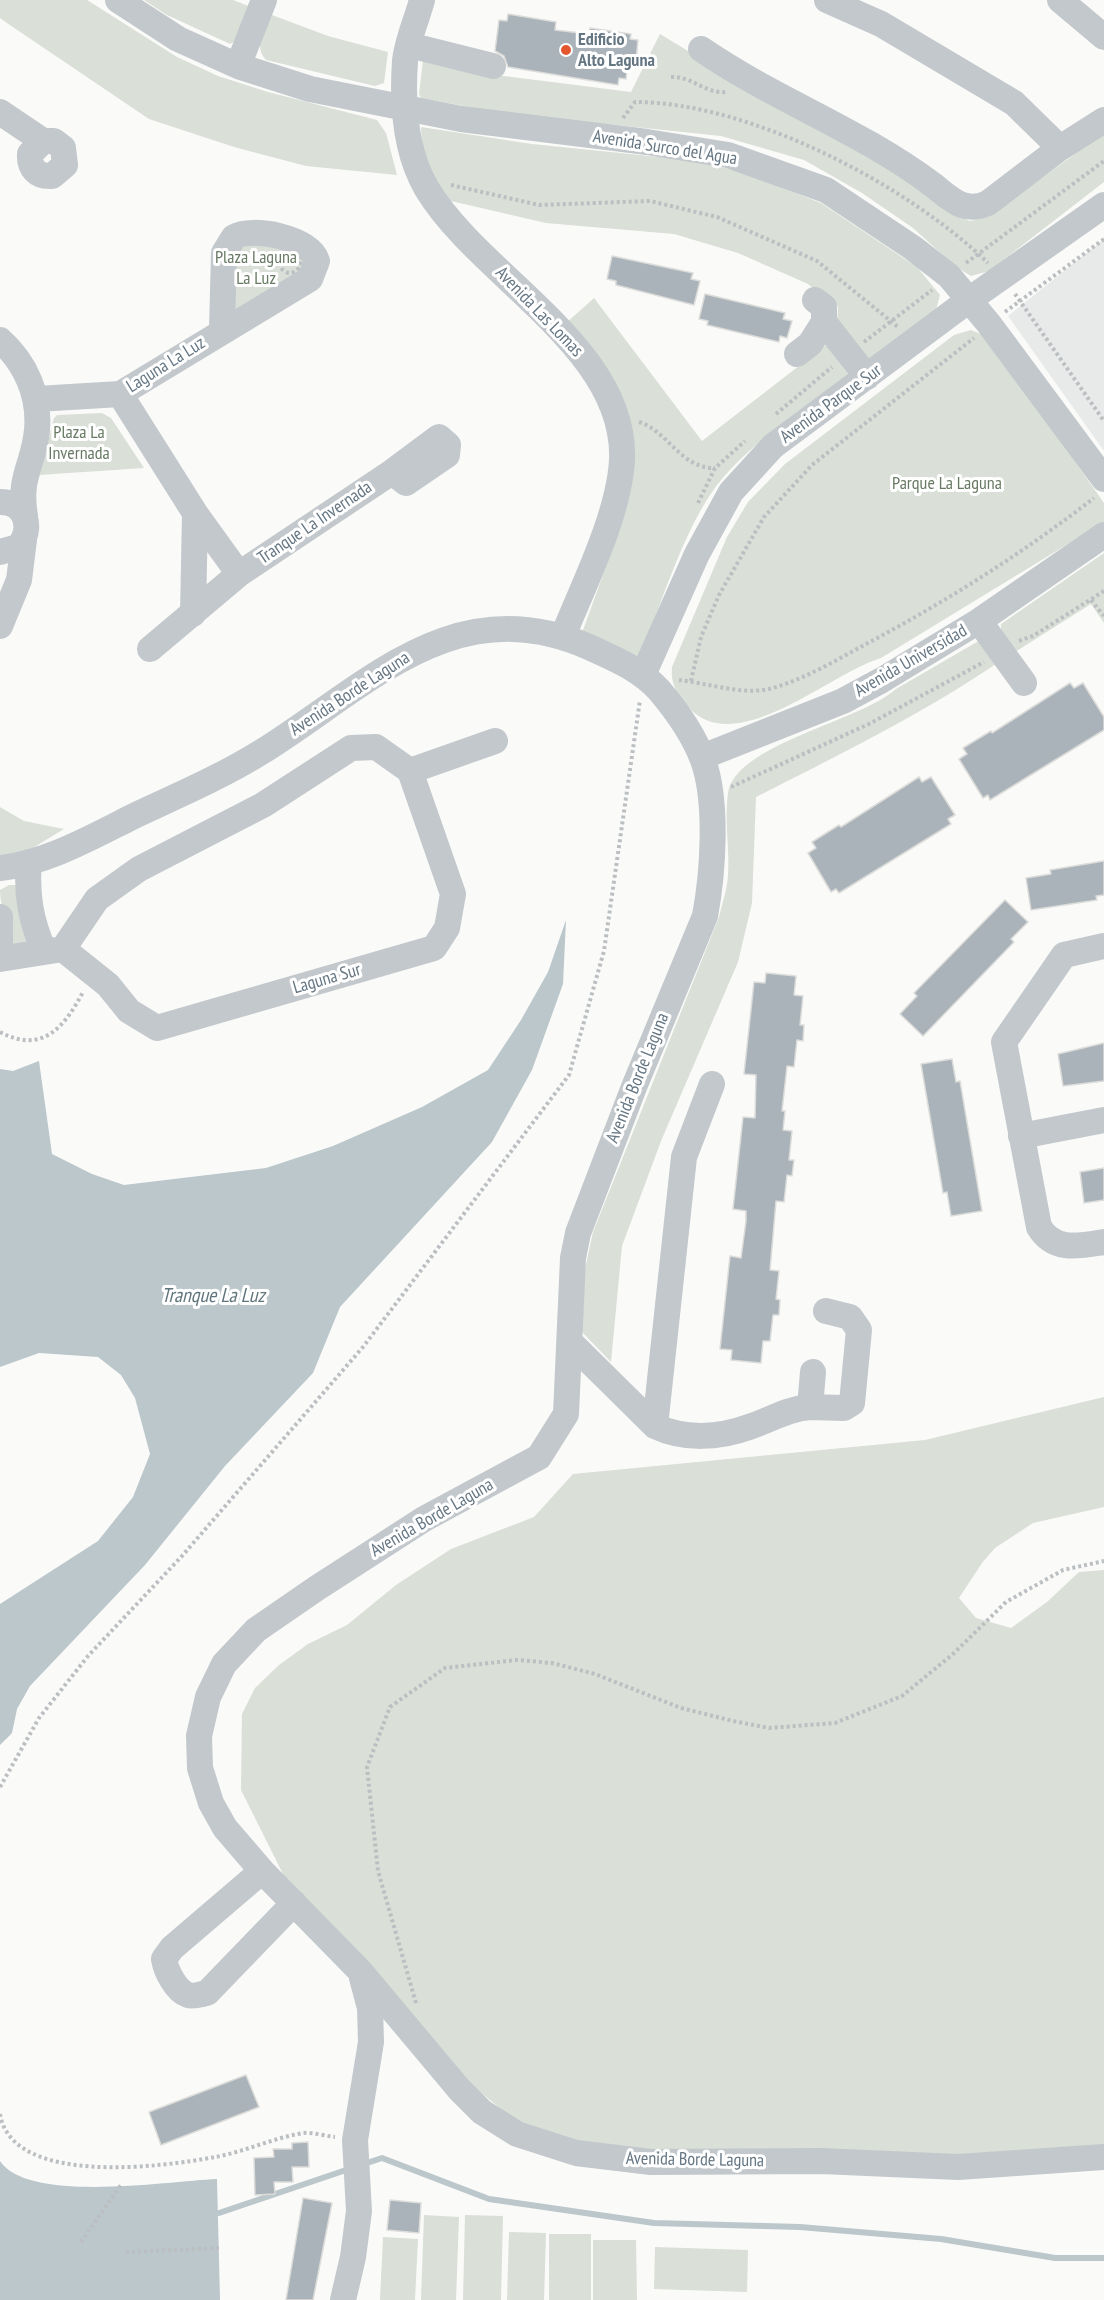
<!DOCTYPE html>
<style>
body{margin:0}
canvas{display:block;background:#fafaf8}
</style>
<canvas width="1104" height="2300"></canvas>
<script>
const g = document.querySelector('canvas').getContext('2d');
g.lineJoin = 'round';
function fillPath(path, color) {
  g.fillStyle = color;
  g.fill(path, 'evenodd');
}
function stroke(path, color, width, dash) {
  g.strokeStyle = color;
  g.lineWidth = width;
  g.lineCap = dash ? 'butt' : 'round';
  g.setLineDash(dash || []);
  g.stroke(path);
}
function drawText(font, color, halo, rows, align = 'center') {
  g.font = font + ' "PT Sans Narrow",sans-serif';
  g.lineWidth = 6;
  g.setLineDash([]);
  g.textBaseline = 'middle';
  g.strokeStyle = halo;
  g.fillStyle = color;
  for (const [text, x, y, turn = 0] of rows) {
    g.save();
    g.translate(x, y);
    g.rotate((+turn || 0) * Math.PI / 180);
    g.textAlign = isNaN(turn) ? turn : align;
    if (halo) g.strokeText(text, 0, 0);
    g.fillText(text, 0, 0);
    g.restore();
  }
}
const built = new Path2D(`
 M1104,239V451L1008,316Z`);
const green = new Path2D(`
 M0,0H87L177,57L218,76L268,92L377,120L386,133L397,175L306,166L234,147L149,119L4,21L0,18Z
 M144,0H233L251,7L236,41L230,44L167,15Z
 M272,15L328,36L388,52L384,83L375,86L266,60C253,46 265,31 272,15Z
 M660,34L769,100L893,170L957,216L970,221L988,217L1104,133V182L989,271L971,276L956,267L913,228L862,193L804,160L721,136L501,113L421,98L419,94L423,60L504,76L631,92Z
 M421,127L532,144L698,161L747,174L821,203L917,267L940,295L936,310L867,360L837,324L838,307L808,284L738,253L674,234L546,223L451,201L434,180L422,144Z
 M240,241L303,249L310,264L236,314L229,252Z
 M594,298L702,441L826,345L848,374C805,408 740,449 710,495C681,538 659,610 639,659L584,635L583,630L620,528L631,472L564,325Z
 M971,330L988,337L1104,503V522L881,658C830,673 737,759 689,708C678,696 670,684 672,667L727,537L748,502L785,464L954,335Z
 M102,413L111,418L144,468L39,475L54,418L57,415Z
 M1104,553V623L1091,604L1015,652L1001,632V624Z
 M982,639L999,662C922,714 839,755 756,797L752,903L738,962L661,1141L622,1246L611,1362L581,1331L585,1269L593,1232L719,917C722,904 727,890 728,876C730,849 724,820 728,793C736,744 859,722 896,689Z
 M0,807L24,821L64,829L31,849L0,858Z
 M9,885H18L32,941L11,947C9,929 0,907 0,890Z
 M1104,1397V1507L1033,1523L995,1548L982,1563L959,1598L976,1618L1011,1628L1047,1602L1079,1572L1104,1570V2157L660,2159L537,2139L449,2066L293,1894L241,1790L242,1714L255,1688L279,1665L308,1644L347,1625L396,1585L451,1549L534,1517L573,1474L925,1440Z
 M424,2215L459,2217L456,2300H421Z
 M465,2215L503,2216L501,2300H463Z
 M509,2232L546,2233L544,2300H507Z
 M549,2234H591V2300H549Z
 M383,2237L418,2239L415,2300H380Z
 M593,2240H636L637,2300H593Z
 M655,2247L748,2250L747,2292L654,2289Z`);
const water = new Path2D(`
 M566,920L563,984L532,1070L492,1142L340,1307L313,1373L225,1466L145,1565L30,1686L17,1709L12,1733L0,1745V1604L98,1541L133,1497L150,1454L135,1398L121,1375L98,1357L39,1353L0,1367V1069L13,1071L39,1061L52,1154L92,1174L124,1185L266,1168L333,1146L422,1107L488,1070L521,1020L548,972Z
 M0,2161C29,2204 168,2181 217,2179L220,2300H0Z`);
const stream = new Path2D(`
 M361,2165L382,2158L489,2199L654,2223L800,2227L941,2239L1055,2258H1104
 M219,2213L352,2168`);
const building = new Path2D(`
 M508,14L556,22L555,30L589,34L590,28L631,34L630,39L638,40L636,61L628,60L626,79L619,78L618,85L508,67L504,56L495,51L499,20L507,21Z
 M612,256L693,273L691,279L700,281L694,305L616,285V281L607,279Z
 M705,294L785,313L783,319L792,321L787,338L780,336L779,342L707,325L708,321L699,319Z
 M1070,683L1074,688L1083,683L1104,717V730L990,800L988,795L983,798L959,759L967,754L963,748L991,731L992,733Z
 M919,777L922,782L931,777L955,815L948,819L951,824L839,893L836,889L831,892L808,853L816,848L812,842L839,825L841,827Z
 M1104,861V895L1096,896L1097,900L1031,910L1026,878L1051,874L1050,870Z
 M1005,900L1028,922L1011,939L1014,942L923,1036L900,1014L917,996L914,993Z
 M766,973L796,976L794,995L803,996L800,1025H804L803,1041L797,1040L794,1067L787,1066L782,1111H785L783,1130L792,1131L789,1160H794L792,1176L787,1175L784,1202L776,1201L770,1270L779,1271L776,1299L780,1300L779,1315H773L770,1341H763L761,1363L731,1360L732,1350L720,1349L730,1256L741,1258L746,1221V1211L733,1209L743,1117L755,1118L756,1075L744,1074L754,982L765,983Z
 M1104,1043V1081L1063,1086L1058,1054Z
 M952,1059L956,1082L960,1081L982,1211L951,1216L947,1192L943,1193L921,1064Z
 M1104,1168V1200L1084,1203L1080,1172Z
 M246,2075L259,2107L161,2145L149,2112Z
 M308,2142L309,2167H292L293,2182H274L275,2194L255,2195L254,2158L274,2157L273,2149H292V2143Z
 M303,2198L332,2203L313,2300H286Z
 M390,2200L421,2203L419,2233L387,2230Z`);
const path = new Path2D(`
 M671,77C693,76 704,94 727,92
 M623,118L635,102C749,102 908,185 988,263
 M451,185L539,205L650,201L717,217L817,261L898,327
 M280 263a10 10 0 1 1 20 0a10 10 0 1 1-20 0Z
 M966,263L1104,161
 M1015,294L1104,421
 M1005,312L1104,239
 M864,342L932,290
 M776,414L832,367
 M639,422C668,431 681,469 715,468
 M698,503L715,468L745,441
 M1091,600L1104,616
 M1019,641L1033,636L1104,591
 M679,680C707,683 741,695 769,689C804,680 836,660 868,643C947,601 1023,553 1094,498
 M691,681L701,637L719,595L764,517L812,465L974,338
 M731,787L869,724L984,662
 M0,1032C43,1055 65,1026 83,992
 M0,1787L39,1718L88,1656L182,1556L363,1347L569,1075L604,951L640,700
 M416,2003L378,1871L367,1767L390,1707L445,1668L517,1660L552,1663L595,1674L681,1708L733,1721L769,1728L835,1723L902,1696L953,1654L1006,1602L1063,1570L1104,1561
 M0,2114C12,2187 163,2167 215,2157C244,2152 273,2138 303,2133C313,2132 325,2136 335,2137
 M81,2242L121,2185
 M126,2252L219,2248`);
const minor = new Path2D(`
 M118,0L178,39L238,66L310,89L461,119L647,142L728,155L826,190L913,248L949,276L989,324L1104,479
 M422,0C417,19 407,41 405,61C402,104 405,152 427,189C479,276 627,348 622,460C619,515 584,584 563,636
 M827,0L881,24L1014,103L1060,148
 M1060,0L1104,37
 M409,45L493,66
 M701,49C775,100 860,130 933,185C951,199 964,214 988,203L1060,148L1104,120
 M238,66L264,0
 M0,112L43,141H54L63,148L65,165L52,176C37,177 29,168 30,154L43,141
 M815,300L824,307V322L867,377
 M0,340C26,363 40,396 37,430C34,465 18,476 25,516
 M797,354L810,344L824,322
 M120,394L195,513L239,574
 M37,399L120,394L310,279L317,261C311,238 252,226 234,237L224,253L222,329
 M0,502C26,501 34,529 18,547L0,552
 M193,614L195,513
 M979,621L1024,683
 M0,626L19,580L24,540
 M150,649L239,574L392,472L439,437L448,445L447,455L406,483L392,472
 M643,675L697,554L731,492L773,446L969,300L1104,205
 M702,757L843,701L882,680L979,621L1104,535
 M410,771L495,741
 M29,862C26,895 31,921 44,951
 M0,868C47,863 94,836 136,815C179,795 223,776 263,751C367,686 455,588 589,647C615,659 640,669 659,690C676,710 694,736 703,760C718,802 713,873 705,916L634,1087L578,1233L573,1258L566,1414L539,1457L424,1519L317,1588L256,1630L224,1664L208,1697L199,1736L200,1768L211,1803L225,1828L262,1871L360,1971L459,2089L482,2112L517,2134L576,2153L651,2162L821,2161L958,2167L1104,2157
 M0,917V957
 M1104,946L1064,955L1004,1042L1039,1227C1054,1252 1079,1246 1104,1242
 M0,959L63,949L108,985L129,1011L157,1028L434,948L447,928L453,894L410,771L376,747L351,748L263,805L139,869L97,899L63,949
 M1021,1136L1104,1120
 M570,1342L655,1426C684,1440 719,1438 749,1427C771,1420 786,1409 810,1407L813,1372
 M810,1407L844,1408L852,1403L859,1330L850,1317L826,1311
 M655,1426L684,1157L712,1084
 M262,1871L172,1948L164,1959C166,1971 176,1991 188,1995C194,1997 201,1994 207,1993L294,1903
 M343,2300L353,2257L359,2211L355,2140L371,2042L370,2008L362,1978`);
const markers = [
 [566,50,6,"#e4572e"]
];
const poiNames = [
 ["Edificio",578,40],
 ["Alto Laguna",578,61]
];
const streetNames = [
 ["Avenida Surco del Agua",665,148,9],
 ["Avenida Las Lomas",539,312,46],
 ["Laguna La Luz",166,365,-32],
 ["Avenida Parque Sur",831,404,-36],
 ["Tranque La Invernada",315,523,-34],
 ["Avenida Universidad",911,661,-30],
 ["Avenida Borde Laguna",350,694,-33],
 ["Laguna Sur",327,979,-16],
 ["Avenida Borde Laguna",638,1078,-68],
 ["Avenida Borde Laguna",432,1518,-30],
 ["Avenida Borde Laguna",695,2160,1]
];
const parkNames = [
 ["Plaza Laguna",256,258],
 ["La Luz",256,279],
 ["Plaza La",79,433],
 ["Invernada",79,454],
 ["Parque La Laguna",947,484]
];
const waterNames = [
 ["Tranque La Luz",213,1296]
];
fillPath(built, '#e8e9e9');
fillPath(green, '#dadfd7');
fillPath(water, '#bbc7cb');
stroke(stream, '#bbc7cb', 6);
fillPath(building, '#aab3b9');
stroke(building, '#dcdcda', 1.5);
stroke(path, '#bbbfc2', 4, [3, 3]);
stroke(minor, '#c3c8cc', 26);
for (const [x, y, r, color] of markers) {
  const dot = new Path2D();
  dot.arc(x, y, r, 0, 2 * Math.PI);
  g.fillStyle = color;
  g.fill(dot);
  stroke(dot, '#fff', 2);
}
drawText('bold 18px', '#657683', '#fff', poiNames, 'left');
drawText('18px', '#657683', '#fff', streetNames);
drawText('18px', '#687a64', '#fff', parkNames);
drawText('italic 20px', '#60757c', '#fff', waterNames);
</script>
